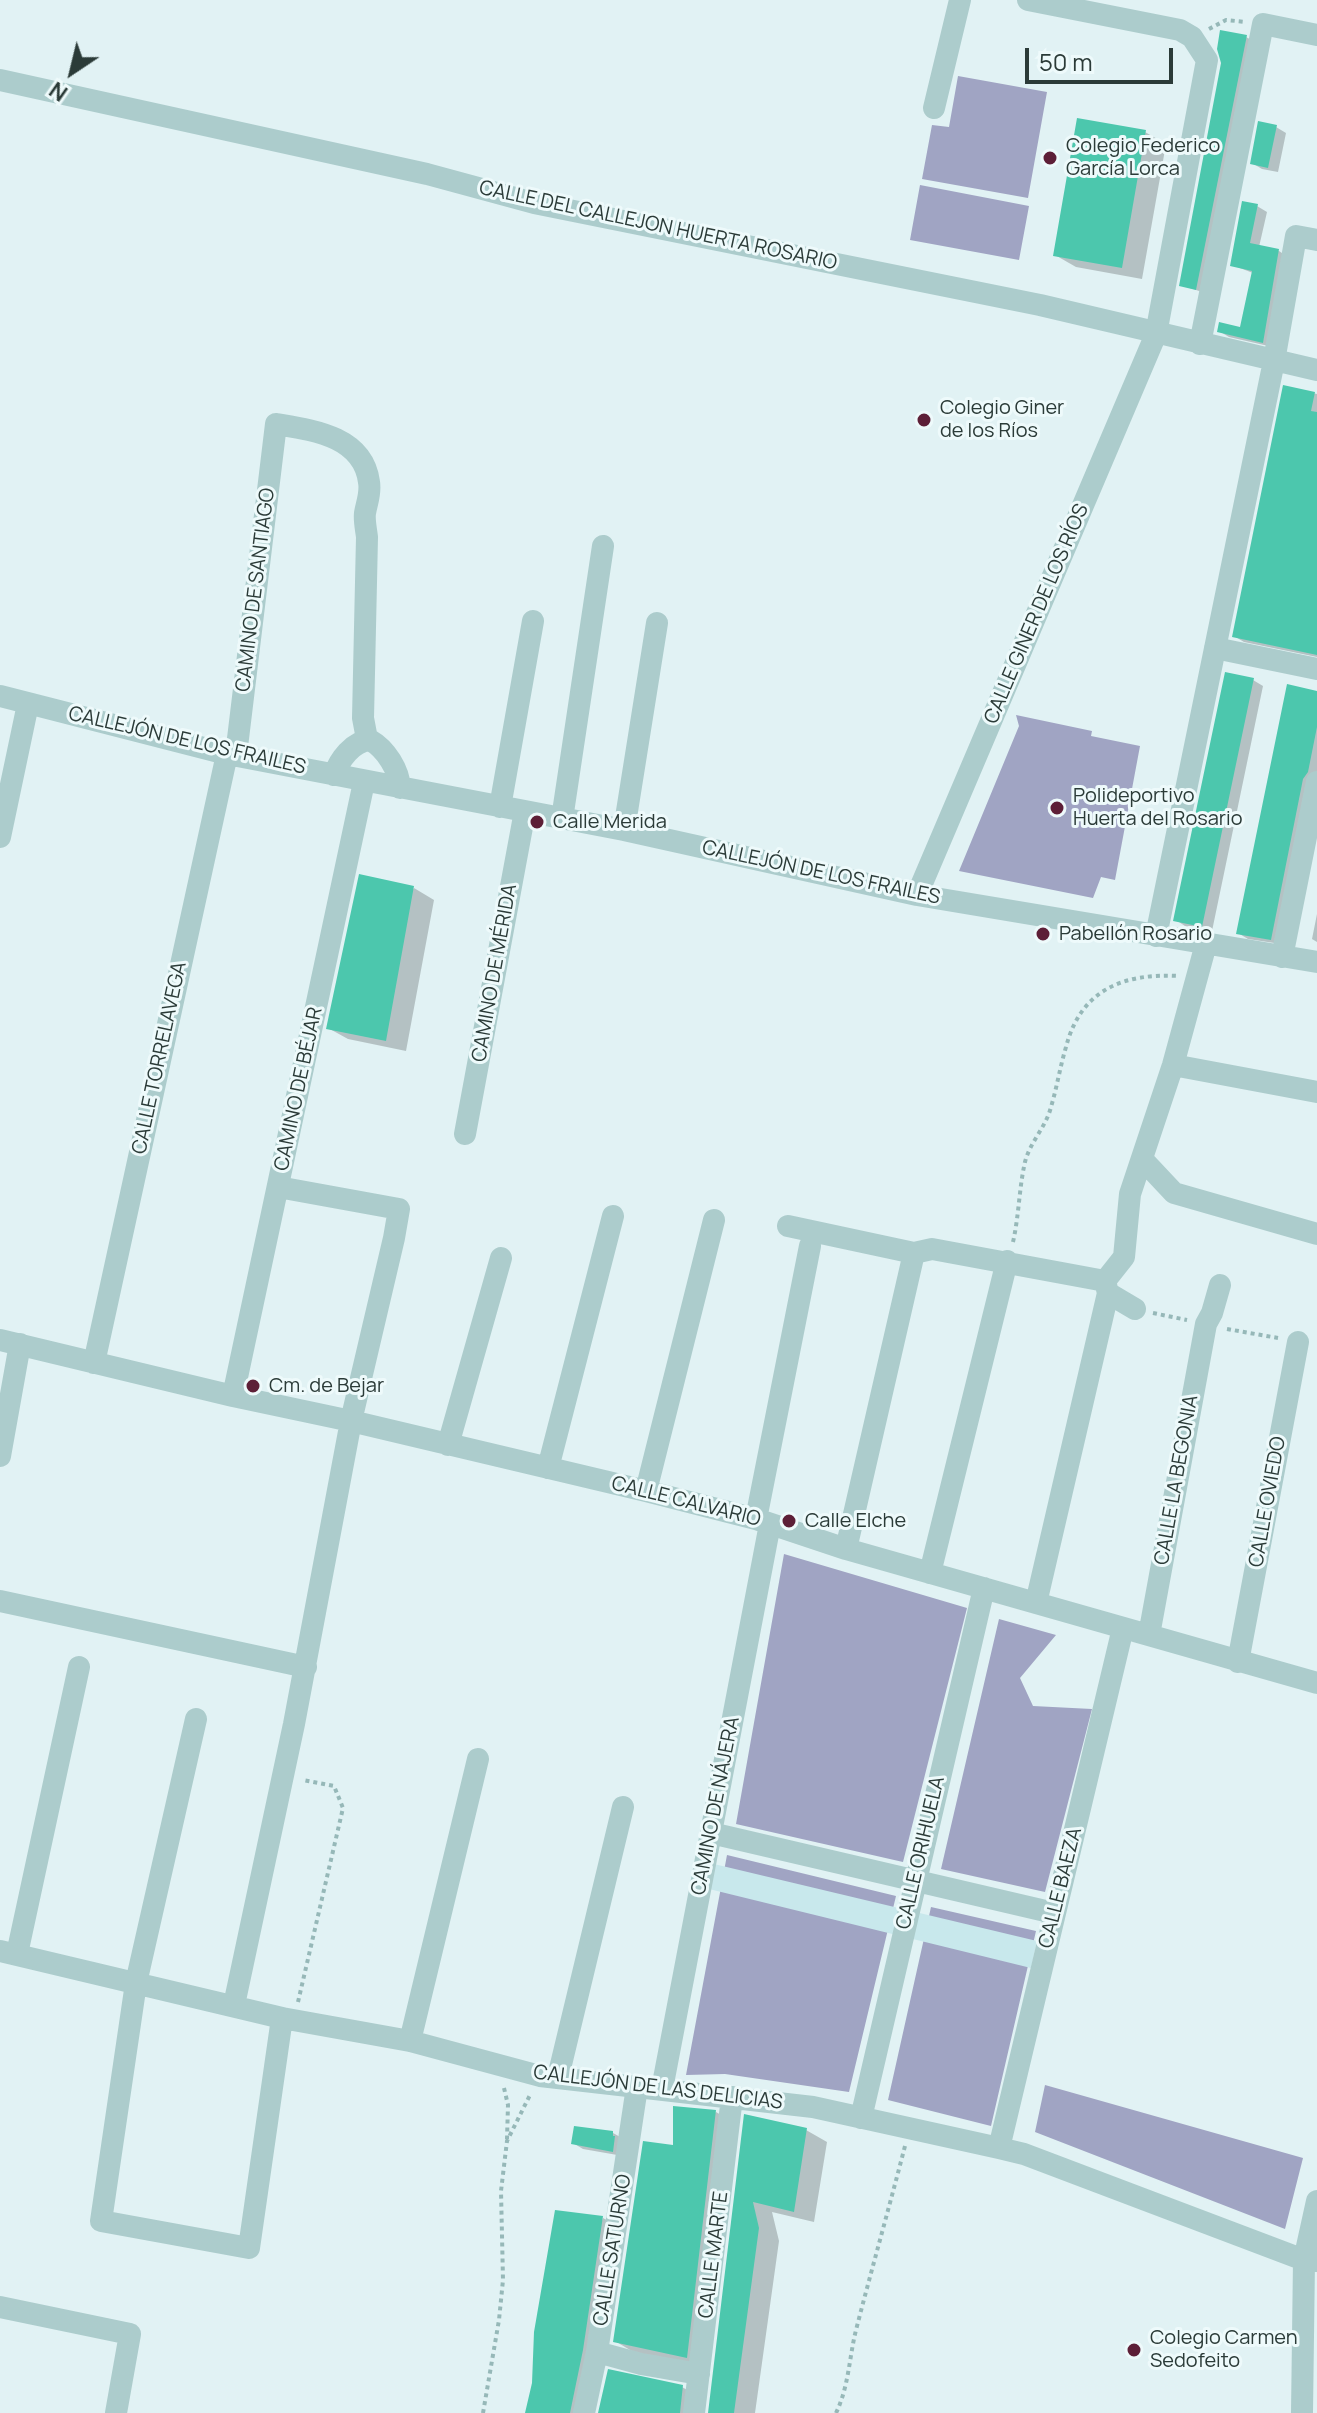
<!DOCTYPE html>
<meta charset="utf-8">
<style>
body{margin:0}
#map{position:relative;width:1317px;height:2413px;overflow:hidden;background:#e1f2f4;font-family:Manrope,sans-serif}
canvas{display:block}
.north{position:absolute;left:32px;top:32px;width:80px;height:80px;-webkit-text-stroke:6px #eefafb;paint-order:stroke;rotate:215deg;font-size:22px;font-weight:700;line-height:32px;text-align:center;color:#2b3b38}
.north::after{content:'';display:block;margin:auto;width:28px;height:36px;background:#2b3b38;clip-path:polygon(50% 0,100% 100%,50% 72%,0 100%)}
.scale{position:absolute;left:1025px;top:48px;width:148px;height:36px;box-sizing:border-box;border:4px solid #2b3b38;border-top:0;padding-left:10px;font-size:24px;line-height:28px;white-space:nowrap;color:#2b3b38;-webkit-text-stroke:6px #eefafb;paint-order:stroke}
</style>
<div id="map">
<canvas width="1317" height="2413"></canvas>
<div class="north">N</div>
<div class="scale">50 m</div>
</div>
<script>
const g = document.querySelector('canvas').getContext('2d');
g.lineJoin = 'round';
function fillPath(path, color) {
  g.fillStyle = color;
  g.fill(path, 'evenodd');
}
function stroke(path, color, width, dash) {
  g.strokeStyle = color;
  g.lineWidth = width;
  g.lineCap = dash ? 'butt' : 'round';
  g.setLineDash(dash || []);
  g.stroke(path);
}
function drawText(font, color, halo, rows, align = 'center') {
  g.font = font + ' Manrope,sans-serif';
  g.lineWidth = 6;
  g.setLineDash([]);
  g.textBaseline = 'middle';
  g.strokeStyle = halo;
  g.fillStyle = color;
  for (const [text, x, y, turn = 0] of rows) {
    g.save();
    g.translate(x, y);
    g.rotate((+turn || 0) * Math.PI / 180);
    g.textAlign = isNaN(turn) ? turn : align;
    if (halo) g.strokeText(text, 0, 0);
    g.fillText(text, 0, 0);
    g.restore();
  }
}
const green = new Path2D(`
 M958,76L1047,92L1028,198L922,179L932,125L949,127Z
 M920,185L1029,206L1019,260L910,240Z
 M1016,715L1092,731L1091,736L1140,746L1115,880L1101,877L1093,898L959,871L1019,726Z
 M784,1554L967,1608L903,1862L736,1824Z
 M999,1619L1056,1635L1020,1678L1033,1706L1092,1709L1045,1892L941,1869Z
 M727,1855L896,1896L849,2092L725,2074L686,2075Z
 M931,1907L1036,1931L991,2126L888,2100Z
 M1045,2085L1303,2158L1285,2229L1035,2132Z`);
const plaza = new Path2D(`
 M714,1864L1037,1941L1031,1968L709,1889Z`);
const shadow = new Path2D(`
 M1246,37L1255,42L1205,293L1181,285Z
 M1276,127L1286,133L1278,172L1262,169L1252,163Z
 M1145,132L1166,144L1142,279L1076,267L1055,255Z
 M1257,206L1267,212L1259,247L1279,251L1288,257L1273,347L1229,337L1219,331L1242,329L1253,273L1232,265Z
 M1285,387L1317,394V657L1244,642L1234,636Z
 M1253,680L1263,686L1212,931L1185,926L1176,920Z
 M1317,693V778L1281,944L1248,939L1238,933Z
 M414,888L434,900L406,1051L348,1039L328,1028Z
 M1317,914V942L1312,939Z
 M716,2112L736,2124L707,2368L635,2353L615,2341L675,2147Z
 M746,2116L806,2130L827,2142L814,2222L772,2212L779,2241L755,2413H710Z
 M613,2133L622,2138L623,2156L583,2149L573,2143Z
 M603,2218L623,2229L592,2413H527Z
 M682,2387L703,2399L702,2413H599Z`);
const building = new Path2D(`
 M1220,30L1247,35L1196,290L1179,286L1221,63L1217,49Z
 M1077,118L1146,130L1122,268L1053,256Z
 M1258,121L1277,125L1268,168L1250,164Z
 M1242,201L1258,204L1250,243L1279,249L1263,343L1217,332L1219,322L1240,327L1252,271L1230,266Z
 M1283,385L1315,392L1311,411L1317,412V655L1232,637Z
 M1225,672L1254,678L1202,927L1173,921Z
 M1287,684L1317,691V727L1308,772L1303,779L1271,940L1236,934Z
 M359,874L414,886L386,1041L326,1029Z
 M673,2106L716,2110L687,2358L613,2342L643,2141L673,2145Z
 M744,2114L807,2128L794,2212L753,2202L759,2228L734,2413H708Z
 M574,2126L613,2131V2136H615L613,2152L571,2144Z
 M555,2210L603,2216L583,2350L570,2413H525L532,2383L534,2332Z
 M608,2369L683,2385L680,2413H598Z`);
const path = new Path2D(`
 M1209,29L1226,20L1246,22
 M1013,1242C1019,1216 1019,1188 1025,1162C1030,1142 1046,1127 1051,1107C1057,1087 1060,1067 1066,1047C1081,989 1124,973 1179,976
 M1153,1313L1187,1320
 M1227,1329L1278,1338
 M298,2002L343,1808L334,1786L303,1780
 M504,2088L508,2105L507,2139
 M483,2413L499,2320L503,2280L501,2191L507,2141L530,2095
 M836,2413C849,2386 849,2358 856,2330C872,2268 889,2208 905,2146`);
const minor = new Path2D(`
 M0,80L427,174L534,203L1040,305L1317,370
 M934,108L960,0
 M1200,344L1263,24L1317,35
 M1215,648L1317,669
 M0,696L227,754L624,830L917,895L1317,962
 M236,755L276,424C312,430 363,436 369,482C371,493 367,502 365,513C364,520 366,529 367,537L363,718L367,739
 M334,775C339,760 353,741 370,740C386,749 399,770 400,788
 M500,807L533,621
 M562,819L603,546
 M624,830L657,623
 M0,837L28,704
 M917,895L1156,334L1207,60L1192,37L1180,30L1028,0
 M1156,936L1274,361L1296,236L1317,240
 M1282,957L1317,782
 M1173,1065L1317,1092
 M465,1134L525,811
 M1143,1160L1174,1193L1317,1234
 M788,1226L914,1253L932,1249L1105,1281L1124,1257L1130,1194L1173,1065L1206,944
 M1105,1281L1108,1293L1135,1309
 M0,1340L233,1396L351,1421L646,1491L756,1519L846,1549L1317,1683
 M94,1363L227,754
 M233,1396L364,782
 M448,1445L501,1258
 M0,1456L20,1344
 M548,1468L613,1216
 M646,1491L714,1220
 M756,1519L810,1246
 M846,1549L914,1253
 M930,1573L1007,1261
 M0,1601L306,1667
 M1036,1603L1108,1293
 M1149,1635L1206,1324L1212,1313L1220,1285
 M1238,1662L1298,1342
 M196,1719L136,1983L101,2221L249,2248L282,2018
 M711,1833L1054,1913
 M0,1951L282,2018L410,2041L540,2076L813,2107L999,2148L1024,2154L1304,2260L1317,2261
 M17,1954L79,1667
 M234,2005L294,1724L351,1421L394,1238L399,1209L278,1187
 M410,2041L478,1759
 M558,2077L623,1807
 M662,2089L770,1524
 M861,2118L984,1588
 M999,2148L1123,1628
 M0,2307L130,2334L116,2413
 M597,2352L641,2364L699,2374
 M584,2413L597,2352L637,2087
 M694,2413L732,2097
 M1302,2413L1304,2260L1317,2201`);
const markers = [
 [1050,158,8,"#5d1f37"],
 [924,420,8,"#5d1f37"],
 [1057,808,8,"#5d1f37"],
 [537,822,8,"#5d1f37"],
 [1043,934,8,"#5d1f37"],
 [253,1386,8,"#5d1f37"],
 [789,1521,8,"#5d1f37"],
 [1134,2350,8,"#5d1f37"]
];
const poiNames = [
 ["Colegio Federico",1066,146],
 ["García Lorca",1066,169],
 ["Colegio Giner",940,408],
 ["de los Ríos",940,431],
 ["Polideportivo",1073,796],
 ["Huerta del Rosario",1073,819],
 ["Calle Merida",553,822],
 ["Pabellón Rosario",1059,934],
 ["Cm. de Bejar",269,1386],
 ["Calle Elche",805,1521],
 ["Colegio Carmen",1150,2338],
 ["Sedofeito",1150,2361]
];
const streetNames = [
 ["CALLE DEL CALLEJON HUERTA ROSARIO",658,226,12],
 ["CAMINO DE SANTIAGO",256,590,-83],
 ["CALLE GINER DE LOS RÍOS",1037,614,-67],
 ["CALLEJÓN DE LOS FRAILES",187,741,13],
 ["CALLEJÓN DE LOS FRAILES",821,873,12],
 ["CAMINO DE MÉRIDA",495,973,-80],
 ["CALLE TORRELAVEGA",160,1058,-78],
 ["CAMINO DE BÉJAR",299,1089,-78],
 ["CALLE LA BEGONIA",1177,1480,-80],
 ["CALLE CALVARIO",686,1502,14],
 ["CALLE OVIEDO",1268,1502,-80],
 ["CAMINO DE NÁJERA",716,1806,-79],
 ["CALLE ORIHUELA",921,1853,-77],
 ["CALLE BAEZA",1061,1888,-76],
 ["CALLEJÓN DE LAS DELICIAS",658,2088,7],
 ["CALLE SATURNO",613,2250,-81],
 ["CALLE MARTE",714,2255,-83]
];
fillPath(green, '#a0a4c3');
fillPath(plaza, '#c8e8ec');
fillPath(shadow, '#0003');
fillPath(building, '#4cc7ad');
stroke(path, '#96b8b8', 4, [4, 4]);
stroke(minor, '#accccc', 22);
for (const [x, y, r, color] of markers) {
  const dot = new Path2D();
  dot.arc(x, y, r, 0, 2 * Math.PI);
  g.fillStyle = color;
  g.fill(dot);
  stroke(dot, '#eefafb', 3);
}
drawText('20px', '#2b3b38', '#eefafb', poiNames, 'left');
drawText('20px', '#2b3b38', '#eefafb', streetNames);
</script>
